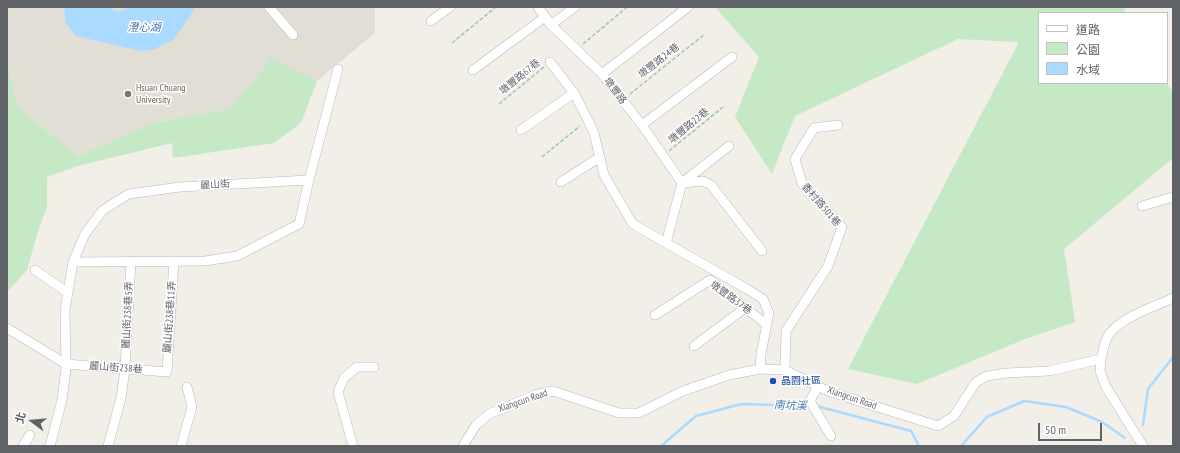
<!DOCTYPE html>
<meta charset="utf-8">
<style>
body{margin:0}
#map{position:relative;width:1180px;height:453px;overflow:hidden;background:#f1efe8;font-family:"PT Sans Narrow","Noto Sans TC",sans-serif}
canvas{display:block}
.frame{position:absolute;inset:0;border:8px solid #5f6368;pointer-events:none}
.legend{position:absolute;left:1038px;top:12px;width:130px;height:72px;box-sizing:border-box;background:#fff;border:1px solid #bfc1c3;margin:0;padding:5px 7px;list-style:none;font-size:12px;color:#5f6368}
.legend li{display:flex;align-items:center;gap:8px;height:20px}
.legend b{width:20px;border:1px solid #bfc1c3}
.north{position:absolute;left:12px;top:401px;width:40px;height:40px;-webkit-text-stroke:3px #fff;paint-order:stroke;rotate:286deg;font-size:11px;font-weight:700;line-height:16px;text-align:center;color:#5f6368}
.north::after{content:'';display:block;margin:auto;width:14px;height:18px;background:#5f6368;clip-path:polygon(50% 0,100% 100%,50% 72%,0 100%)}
.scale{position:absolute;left:1038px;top:423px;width:64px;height:18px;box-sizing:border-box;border:2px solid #5f6368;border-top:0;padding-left:5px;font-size:12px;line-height:14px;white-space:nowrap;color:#5f6368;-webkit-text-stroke:3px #fff;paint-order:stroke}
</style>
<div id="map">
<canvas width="1180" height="453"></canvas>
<div class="frame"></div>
<ul class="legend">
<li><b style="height:5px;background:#fff"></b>道路</li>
<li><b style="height:11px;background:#c5e8c5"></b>公園</li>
<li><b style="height:11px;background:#aadaff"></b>水域</li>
</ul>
<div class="north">北</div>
<div class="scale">50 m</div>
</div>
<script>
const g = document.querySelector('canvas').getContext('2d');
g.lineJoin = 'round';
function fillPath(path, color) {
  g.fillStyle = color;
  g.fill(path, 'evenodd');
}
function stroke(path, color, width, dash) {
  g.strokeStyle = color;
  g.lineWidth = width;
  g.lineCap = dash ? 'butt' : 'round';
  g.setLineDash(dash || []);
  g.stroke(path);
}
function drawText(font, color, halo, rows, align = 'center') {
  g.font = font + ' "PT Sans Narrow","Noto Sans TC",sans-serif';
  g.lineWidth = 3;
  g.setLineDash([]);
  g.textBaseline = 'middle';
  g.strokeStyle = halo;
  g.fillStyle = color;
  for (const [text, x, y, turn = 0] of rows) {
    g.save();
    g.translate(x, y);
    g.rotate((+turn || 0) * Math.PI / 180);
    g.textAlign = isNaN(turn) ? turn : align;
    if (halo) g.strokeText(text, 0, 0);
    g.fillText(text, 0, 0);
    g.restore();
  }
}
const education = new Path2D(`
 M7,7H375V33L317,81L271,60L231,108L154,123L78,156L17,107L7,62Z`);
const green = new Path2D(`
 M715,7H1123L1126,13H1039V83H1167L1173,93V158L1064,249L1075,322L1025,339L917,384L848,369L1019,42L958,39L795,116L772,174L735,117L759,57Z
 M271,59L317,81L301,123L274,143L173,158L172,143L78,166L47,177V207L39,228L27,270L7,292V62L17,107L78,156L154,123L231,108Z`);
const water = new Path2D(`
 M64,7H110C115,13 122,13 127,7H194V10L174,39L155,49L141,51L76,36L66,23Z`);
const stream = new Path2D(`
 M816,407H820L911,431L919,446
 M1143,425L1148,389L1173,357
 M661,446L696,416L741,404L811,406
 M961,446L987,417L1024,401L1066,407L1102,422L1125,438`);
const path = new Path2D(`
 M452,43L496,7
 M583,44L627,7
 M630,94L705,34
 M499,104L544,67
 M669,151L723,107
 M542,157L580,126`);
const minor = new Path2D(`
 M269,7L293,35
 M538,7L551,25L602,74L642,125L682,183L666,243L747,289L763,299L769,313L761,354L760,369
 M431,21L450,7
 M551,25L575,7
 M550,62L574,93L588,120L594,133L604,175L633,224L666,243
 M473,70L545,17
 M602,74L688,7
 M642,125L732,57
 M521,130L574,93
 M561,182L600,157
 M682,183L703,181L711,185L762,251
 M682,183L729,146
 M1142,206L1173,197
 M73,262L205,261L237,256L299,224L309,180
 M35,270L68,293
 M655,315L710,280L766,324
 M7,328L66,364L167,372L174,261
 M694,346L745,308
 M1101,359L1100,371L1106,387L1143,446
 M785,370L786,331L828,266L842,227L802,183L795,159L814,128L838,125
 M818,386L810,401L831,436
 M23,446L30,435
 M50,446L62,400L66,369L65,310L73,262L85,234L103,210L129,194L180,187L309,180L338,69
 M108,446L121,398L125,369L131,261
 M181,446L192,407L187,387
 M353,446L338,392L344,378L357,367H374
 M463,446L476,425L489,414L535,395L553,391L619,413H639L683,391L729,375L760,369L785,370L830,392L938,426L954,416L976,382L987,376L1007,373L1049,371L1101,359C1103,352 1104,344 1107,338C1115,319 1154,307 1173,298`);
const markers = [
 [128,94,4,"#8d6e63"],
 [773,381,4,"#1a4fb4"]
];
const streetNames = [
 ["墩豐路24巷",659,61,-38],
 ["墩豐路67巷",520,77,-39],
 ["墩豐路",615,91,53],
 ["墩豐路22巷",689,126,-39],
 ["麗山街",215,185,-3],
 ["香村路501巷",821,205,49],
 ["墩豐路37巷",731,298,36],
 ["麗山街238巷5弄",128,315,-87],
 ["麗山街238巷11弄",170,317,-86],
 ["麗山街238巷",116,368,4],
 ["Xiangcun Road",852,398,19],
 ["Xiangcun Road",523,401,-19]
];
const educationNames = [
 ["Hsuan Chuang",136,88],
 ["University",136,100]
];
const transitNames = [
 ["晶園社區",781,381]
];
const waterNames = [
 ["澄心湖",144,28],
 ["南坑溪",790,406,2]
];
fillPath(education, '#e1ded6');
fillPath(green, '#c5e8c5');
fillPath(water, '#aadaff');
stroke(stream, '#aadaff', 2.5);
stroke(minor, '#b5b8bc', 10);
stroke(path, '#9cc7a9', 1.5, [4, 2]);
stroke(minor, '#fff', 9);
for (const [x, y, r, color] of markers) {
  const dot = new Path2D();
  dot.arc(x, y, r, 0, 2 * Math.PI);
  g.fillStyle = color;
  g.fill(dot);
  stroke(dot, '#fff', 1.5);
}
drawText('10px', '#5f6368', '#fff', streetNames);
drawText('10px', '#785e54', '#fff', educationNames, 'left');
drawText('10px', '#164399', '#fff', transitNames, 'left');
drawText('italic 11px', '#4174aa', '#fff', waterNames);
</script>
